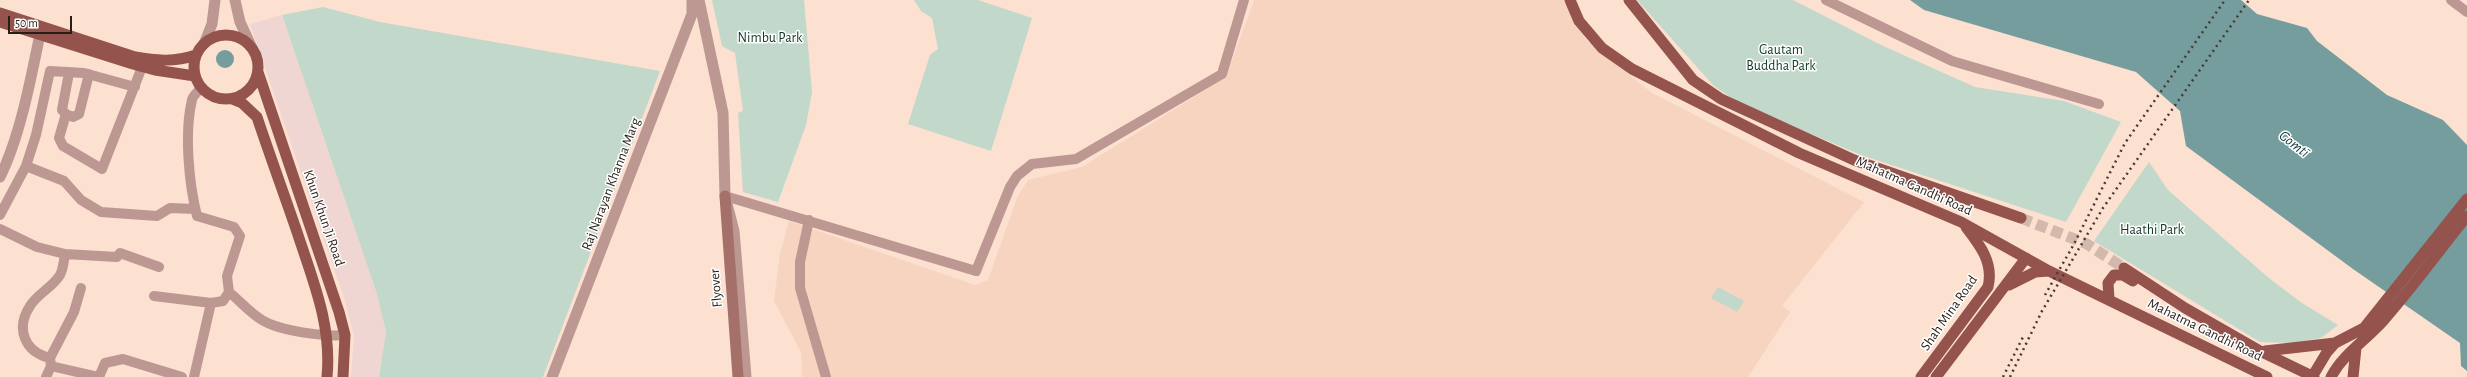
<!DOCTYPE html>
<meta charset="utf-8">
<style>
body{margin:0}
#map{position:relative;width:2467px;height:377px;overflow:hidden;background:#fce0d0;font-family:"Alegreya Sans",sans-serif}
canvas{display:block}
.scale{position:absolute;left:8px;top:16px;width:64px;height:18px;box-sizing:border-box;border:2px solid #281e18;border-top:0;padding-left:5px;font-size:12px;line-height:14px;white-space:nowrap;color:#281e18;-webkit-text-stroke:3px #fff;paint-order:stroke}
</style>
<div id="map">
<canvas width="2467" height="377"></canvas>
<div class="scale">50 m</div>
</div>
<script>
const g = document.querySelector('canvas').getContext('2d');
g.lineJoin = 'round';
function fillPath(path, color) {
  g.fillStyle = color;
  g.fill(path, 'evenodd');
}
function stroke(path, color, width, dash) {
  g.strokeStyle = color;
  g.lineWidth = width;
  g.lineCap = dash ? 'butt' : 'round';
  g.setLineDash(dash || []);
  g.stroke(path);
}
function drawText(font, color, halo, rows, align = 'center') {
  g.font = font + ' "Alegreya Sans",sans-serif';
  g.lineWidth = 3;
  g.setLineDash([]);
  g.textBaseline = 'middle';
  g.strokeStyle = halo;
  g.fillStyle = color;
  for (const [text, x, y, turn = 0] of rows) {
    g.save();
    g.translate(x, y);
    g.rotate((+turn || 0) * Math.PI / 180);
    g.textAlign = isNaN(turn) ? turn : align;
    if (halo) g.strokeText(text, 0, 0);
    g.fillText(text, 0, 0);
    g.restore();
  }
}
const commercial = new Path2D(`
 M282,15L377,294L386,332L379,377H351L354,336L345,301L250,24Z`);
const built = new Path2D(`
 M1254,0H1563L1586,40L1652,93L1864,202L1782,306L1790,312L1748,377H802L801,352L774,301L780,254L789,221L975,285L988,280L1017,198L1028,180L1082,167L1226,77Z`);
const green = new Path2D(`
 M712,0H804L812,92L806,125L778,202L743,192L738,113L743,111L735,53L722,46Z
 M914,0H978L1032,18L991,151L908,124L930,55L938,49L932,18L921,11Z
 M1637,0H1793L1881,45L1975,87L2064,101L2121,122L2066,222L1861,155L1742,105L1714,86Z
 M323,7L380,22L660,71L543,377H379L386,332L377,294L282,15Z
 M2149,162L2168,190L2270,279L2302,303L2338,325L2321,338L2294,343L2260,342L2094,241Z
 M1718,287L1744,301L1737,312L1711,298Z`);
const water = new Path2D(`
 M1910,0H2241L2257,14L2307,28L2317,41L2387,95L2443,120L2467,145V371L2461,366L2460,343L2353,269L2186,146L2180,111L2136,72L1924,10Z
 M216 59a9 9 0 1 1 18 0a9 9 0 1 1-18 0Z`);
const primaryTunnel = new Path2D(`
 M2021,218L2087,244L2124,268`);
const minor = new Path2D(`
 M1826,0L1952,61L2099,104
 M2451,0L2467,12
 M89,74L79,114L73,117L66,114L59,138L63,146L102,169L142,67
 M66,114L62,110L69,73
 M26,166L64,181L81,200L101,212L157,216L170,208L195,209
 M725,196L976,271L1010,187L1017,176L1032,164L1076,159L1222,74L1244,0
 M0,215L26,166L36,135L50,71L84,73L135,87
 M809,220L800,262V288L826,377
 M0,229L37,247L65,254L117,257L120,253L159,267
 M229,292C240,301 250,313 262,320C280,331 324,337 345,335
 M154,296L211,303L223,301L229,292L227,276L240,236L234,227L197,216C189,184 184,133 192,100C193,95 198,92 201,88
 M50,358C25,352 15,329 30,306C37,294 53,287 60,275C63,270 64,260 65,254
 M51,366L99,377L105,363L123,359L182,377
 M46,377L51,366L50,358L74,312L81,288
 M194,377L211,303`);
const tertiary = new Path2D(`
 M235,0L240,22L252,48
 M699,0L723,113L725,196L734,231L746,377
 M204,44L212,24L215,0
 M0,177C20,137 31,78 40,34
 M552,377L692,14V0`);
const secondary = new Path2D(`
 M725,196L738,377`);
const primary = new Path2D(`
 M1570,0L1579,21L1602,48L1632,69L1799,153L1961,222L2049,271L2267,377
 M1629,0L1693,80L1721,99L1854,160L2021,218
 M0,13L135,57C157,61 175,62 196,55
 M0,22L133,64L155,70L195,76
 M194 67a32 32 0 1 1 64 0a32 32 0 1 1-64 0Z
 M258,72L339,312L345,335L343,377
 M232,99L242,103L257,117C270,156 284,194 297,232C313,281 332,325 327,377
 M2124,268L2185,308L2260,351L2314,377
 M2009,285L2035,272L2049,271
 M2109,299L2108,283L2114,275H2123L2133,281
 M2265,351L2335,343
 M1921,377L1988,287C1994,263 1980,245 1966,227
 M1936,377L2026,258
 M2312,377L2327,352L2335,343L2364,328L2467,199
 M2331,377C2343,354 2365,341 2383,321C2412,288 2439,251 2467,216
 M2353,377L2356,348`);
const rail = new Path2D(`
 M2045,295L2074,244L2125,143L2225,0
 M2003,377L2023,337
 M2010,377L2042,311L2103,208L2249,0`);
const parkNames = [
 ["Nimbu Park",770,38],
 ["Gautam",1781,50],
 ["Buddha Park",1781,66],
 ["Haathi Park",2152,230]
];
const streetNames = [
 ["Raj Narayan Khanna Marg",611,184,-69],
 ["Mahatma Gandhi Road",1914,186,24],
 ["Khun Khun Ji Road",324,218,71],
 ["Flyover",716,288,-95],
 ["Shah Mina Road",1949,313,-55],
 ["Mahatma Gandhi Road",2205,330,26]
];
const waterNames = [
 ["Gomtī",2294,144,38]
];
fillPath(commercial, '#f0d6d2');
fillPath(built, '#f6d4c0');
fillPath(green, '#c1d8cb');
fillPath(water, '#769d9e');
stroke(primaryTunnel, '#d2b9ab', 11, [11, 5.5]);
stroke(minor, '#bd9792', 10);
stroke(tertiary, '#bd9792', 11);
stroke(secondary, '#a6706a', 11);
stroke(primary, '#94544d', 11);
stroke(rail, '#473b33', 2.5, [2, 4]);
drawText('14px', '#0e3926', '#fff', parkNames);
drawText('14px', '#281e18', '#fff', streetNames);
drawText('italic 15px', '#0f3738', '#fff', waterNames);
</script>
